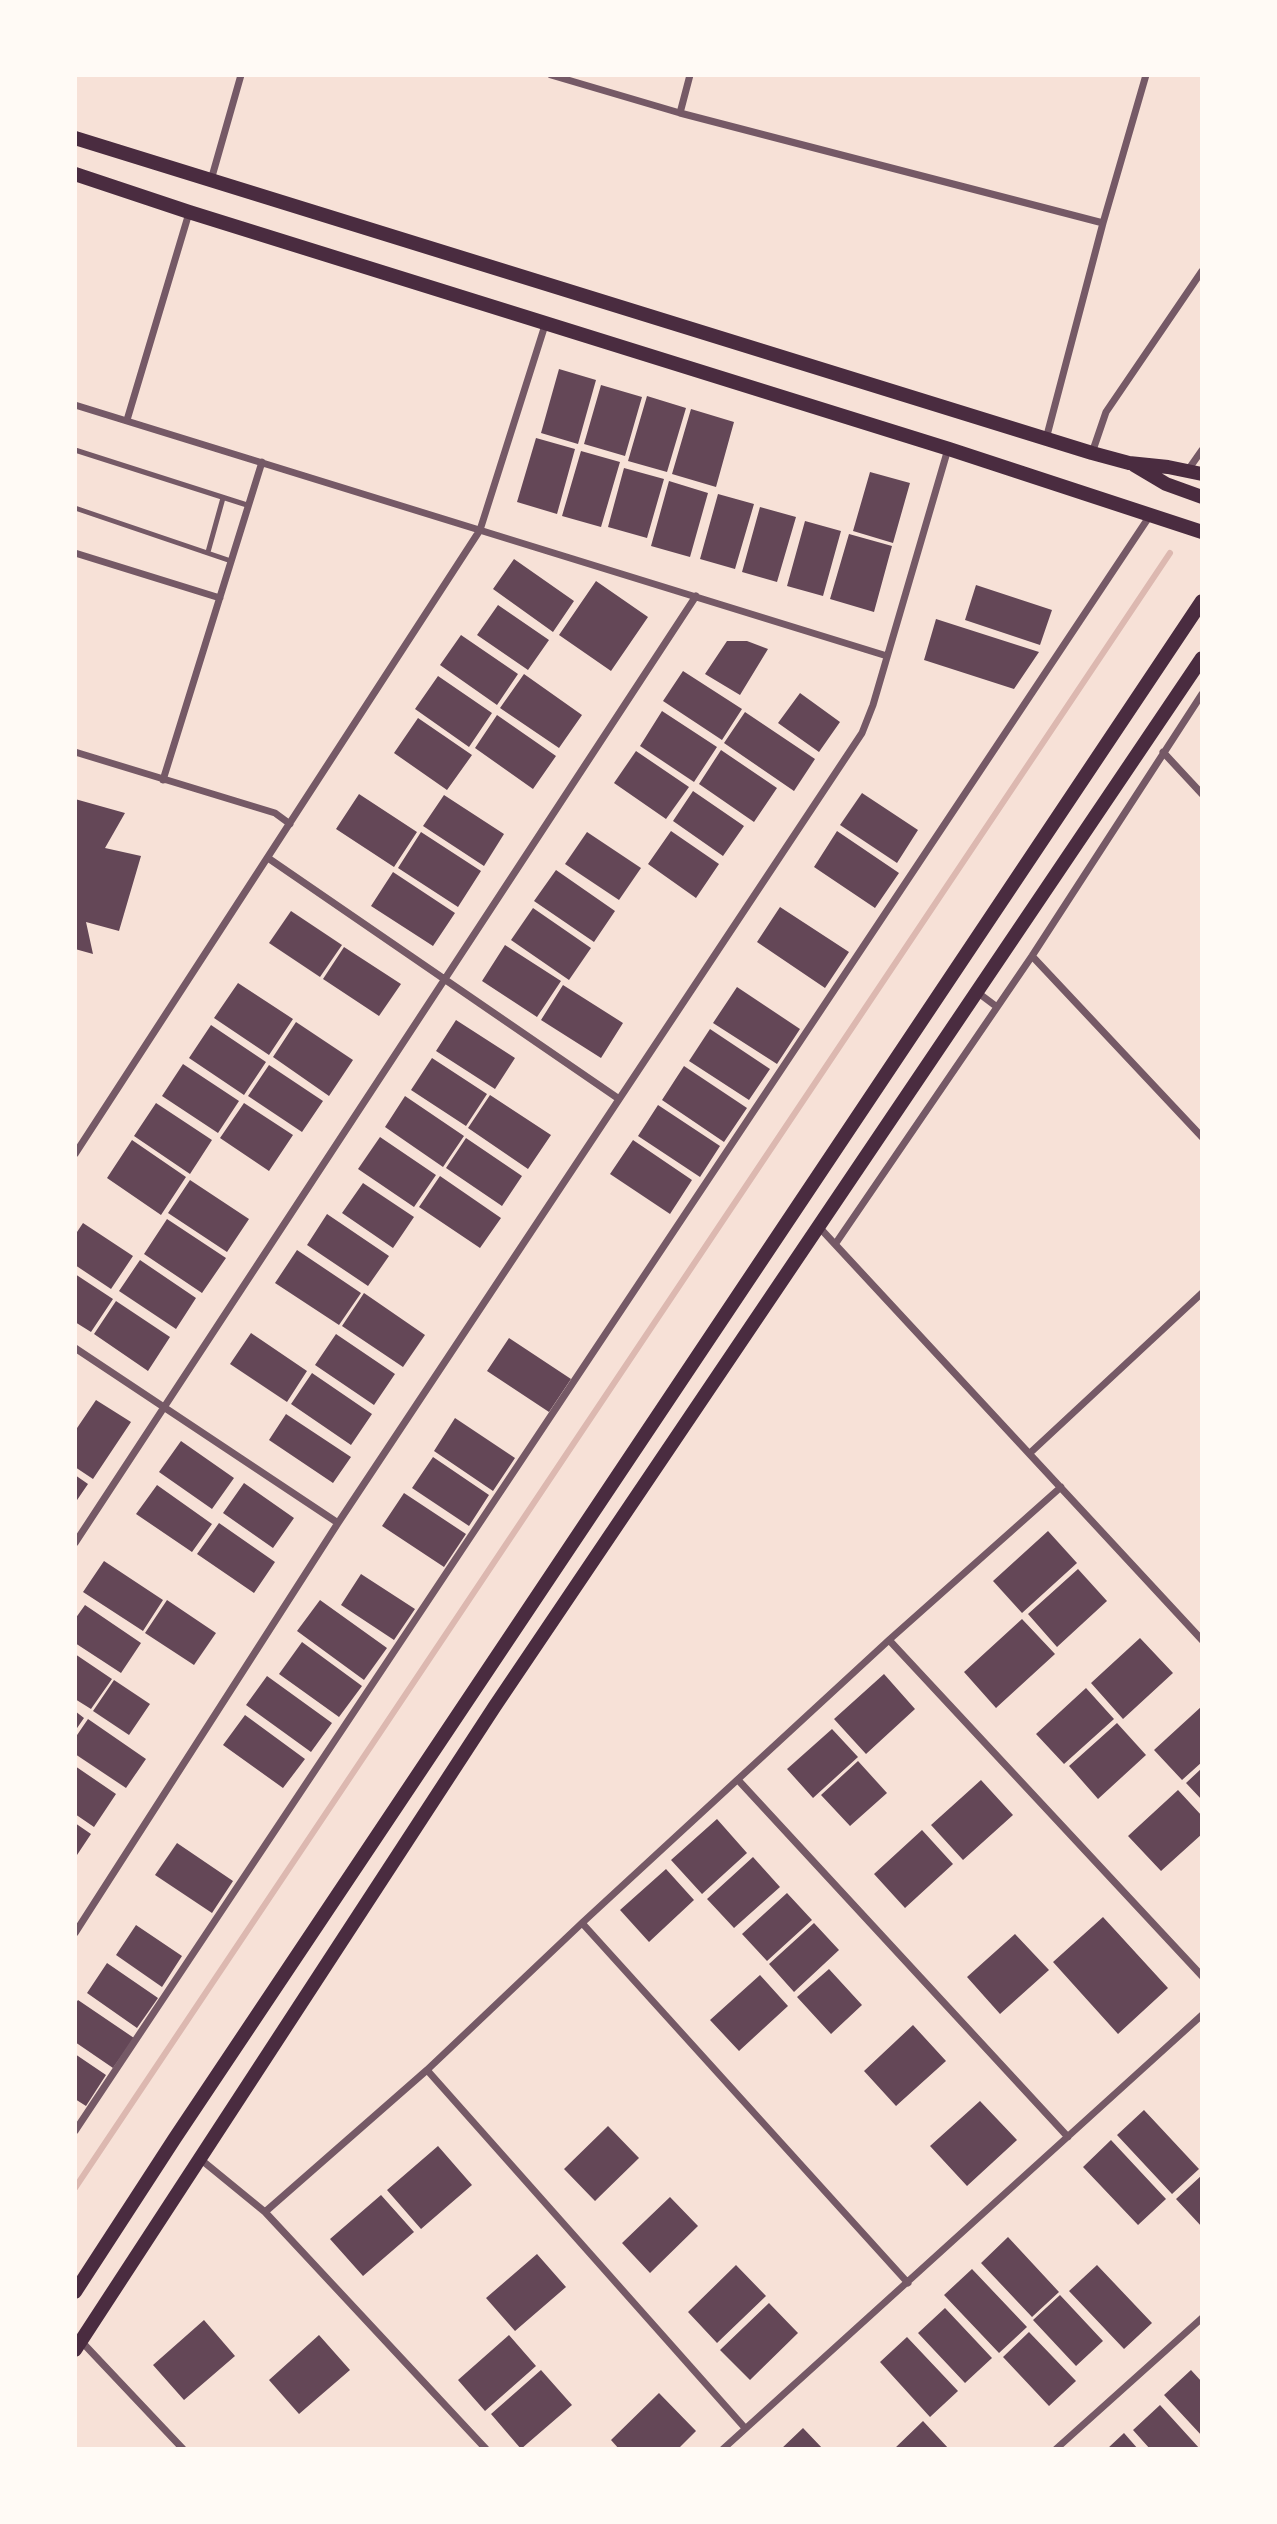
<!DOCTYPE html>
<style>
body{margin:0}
#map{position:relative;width:1277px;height:2524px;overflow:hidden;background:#f7e1d7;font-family:"DejaVu Sans",sans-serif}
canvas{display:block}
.frame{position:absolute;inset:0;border:77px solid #fffaf5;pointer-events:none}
</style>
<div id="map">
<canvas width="1277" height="2524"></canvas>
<div class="frame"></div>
</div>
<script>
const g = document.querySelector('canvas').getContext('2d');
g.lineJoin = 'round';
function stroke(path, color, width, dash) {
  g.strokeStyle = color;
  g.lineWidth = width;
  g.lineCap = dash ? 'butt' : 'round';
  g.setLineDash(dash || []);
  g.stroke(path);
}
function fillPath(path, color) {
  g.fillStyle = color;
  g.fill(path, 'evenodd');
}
const stream = new Path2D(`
 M75,2188L1170,553`);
const building = new Path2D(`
 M559,369L596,380L578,444L541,433Z
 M601,385L642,397L625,456L584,444Z
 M647,396L686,408L667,472L628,461Z
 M691,409L734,422L716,487L672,474Z
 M536,438L575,449L557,514L517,502Z
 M581,451L620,462L601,527L562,516Z
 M624,468L664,479L647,538L608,527Z
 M870,472L910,483L893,543L853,531Z
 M669,481L708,493L690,557L651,546Z
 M718,494L754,504L735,569L700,559Z
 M760,507L796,517L777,582L742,572Z
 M805,521L841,531L823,596L787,586Z
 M849,534L892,546L874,612L830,599Z
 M514,559L574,601L553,632L493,589Z
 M596,581L648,617L611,671L559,635Z
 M976,585L1052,610L1040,645L965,620Z
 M498,605L549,640L528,670L477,635Z
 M936,619L1039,652L1014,689L924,660Z
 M461,635L518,674L497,705L440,665Z
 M727,641H747L768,649L740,695L705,674Z
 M683,671L742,709L722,740L663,701Z
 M524,674L582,715L559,748L500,708Z
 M438,676L492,713L469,747L415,709Z
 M800,693L840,722L819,752L778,723Z
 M662,711L717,747L694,782L640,746Z
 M745,712L815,759L794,791L724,743Z
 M497,715L556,756L533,789L475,748Z
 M418,718L472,755L447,790L394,753Z
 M721,750L777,788L754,822L699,784Z
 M636,751L689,787L666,819L614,783Z
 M693,791L744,826L723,856L673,821Z
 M862,793L918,830L897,863L840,825Z
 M359,794L417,832L394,867L336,829Z
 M444,795L504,834L484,866L423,826Z
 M75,799L125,813L105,848L141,856L119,931L86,922L93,954L75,949Z
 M671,831L719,864L696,898L648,864Z
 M837,831L899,873L875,908L814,867Z
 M421,832L481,871L458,907L398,868Z
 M587,832L641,868L619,900L565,864Z
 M556,870L615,911L594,942L534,901Z
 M393,872L455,913L433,946L371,906Z
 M780,907L849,952L825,988L757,942Z
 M533,908L591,948L569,980L511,940Z
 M291,911L342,945L320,977L269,943Z
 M505,945L561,981L537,1017L482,981Z
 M344,947L401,984L379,1016L323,979Z
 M238,983L293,1019L269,1055L214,1018Z
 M563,985L623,1023L601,1058L541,1020Z
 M737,987L800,1029L777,1064L713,1023Z
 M456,1020L515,1058L495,1089L436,1051Z
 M296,1022L353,1060L329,1096L273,1057Z
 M211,1025L266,1062L244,1095L189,1058Z
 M710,1029L770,1069L749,1100L689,1061Z
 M432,1058L487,1094L466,1126L411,1090Z
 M183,1064L239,1101L218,1133L162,1096Z
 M269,1065L323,1101L302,1132L248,1096Z
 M684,1066L747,1108L724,1142L662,1100Z
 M490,1095L551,1135L528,1169L468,1128Z
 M405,1096L464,1136L443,1167L385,1127Z
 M156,1103L212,1140L190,1174L134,1136Z
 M244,1103L293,1135L269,1171L220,1138Z
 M658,1105L720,1146L700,1177L638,1136Z
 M380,1137L436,1175L414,1207L358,1169Z
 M466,1138L522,1176L502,1206L446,1168Z
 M132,1140L186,1177L161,1215L107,1178Z
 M633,1140L692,1180L670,1214L610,1174Z
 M440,1176L501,1218L480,1248L419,1207Z
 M190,1180L249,1219L227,1252L168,1213Z
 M363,1183L414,1217L393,1248L342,1213Z
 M327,1214L389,1256L368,1286L307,1245Z
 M167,1219L226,1258L202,1293L144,1254Z
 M83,1223L133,1256L111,1289L75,1265V1235Z
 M297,1250L361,1293L339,1325L275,1283Z
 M140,1260L196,1298L176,1329L119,1291Z
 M75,1274L113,1299L91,1332L75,1322Z
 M364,1293L425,1335L403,1367L342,1326Z
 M116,1301L170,1337L148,1371L94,1334Z
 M251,1333L307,1371L287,1402L230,1364Z
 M336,1334L395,1374L374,1405L315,1365Z
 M509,1338L571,1379L549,1412L487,1371Z
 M312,1373L372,1414L351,1445L291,1404Z
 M96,1400L131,1422L93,1479L75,1467V1431Z
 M286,1414L351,1457L333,1483L269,1440Z
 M455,1418L515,1458L493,1491L434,1451Z
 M181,1441L234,1478L212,1509L159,1472Z
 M433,1457L489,1495L469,1526L412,1488Z
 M75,1475L88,1484L75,1503Z
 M244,1483L294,1518L273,1548L223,1513Z
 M157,1485L212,1524L192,1552L136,1514Z
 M404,1493L466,1534L444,1567L382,1526Z
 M219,1523L275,1562L254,1593L197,1554Z
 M1048,1531L1077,1563L1022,1613L993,1581Z
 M104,1561L163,1600L143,1631L83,1592Z
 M1078,1569L1107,1601L1057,1647L1028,1614Z
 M361,1574L415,1609L394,1640L341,1605Z
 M167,1600L216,1633L194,1665L145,1633Z
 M320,1600L387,1648L364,1680L297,1631Z
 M85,1605L141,1643L121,1673L75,1643V1619Z
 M1022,1619L1055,1654L996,1708L964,1672Z
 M1140,1638L1173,1673L1123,1719L1091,1683Z
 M302,1642L362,1686L339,1717L279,1674Z
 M75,1654L112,1679L91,1709L75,1699Z
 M884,1674L915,1709L866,1754L834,1719Z
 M267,1676L332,1723L311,1752L246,1705Z
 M114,1680L150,1704L129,1735L93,1711Z
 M1086,1688L1114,1719L1064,1764L1036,1734Z
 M1202,1706V1762L1182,1780L1154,1750Z
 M75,1711L84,1718L75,1731Z
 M245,1715L305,1759L283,1788L223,1745Z
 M88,1719L146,1759L126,1788L75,1754V1738Z
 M1117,1723L1146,1755L1098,1799L1069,1766Z
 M832,1729L858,1757L813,1798L787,1769Z
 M858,1761L887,1793L850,1826L821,1795Z
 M75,1766L116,1794L94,1827L75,1814Z
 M1202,1768V1800L1186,1783Z
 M981,1780L1013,1815L963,1860L931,1825Z
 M1178,1790L1202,1816V1834L1161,1871L1128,1836Z
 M717,1819L747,1853L702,1894L671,1860Z
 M75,1823L91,1834L75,1858Z
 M922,1830L953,1864L905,1908L874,1874Z
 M177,1843L233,1881L212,1913L155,1875Z
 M753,1857L780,1887L734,1928L707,1899Z
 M666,1869L694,1900L649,1942L620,1910Z
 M787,1893L812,1920L767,1961L742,1934Z
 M1103,1917L1168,1988L1118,2034L1053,1962Z
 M814,1923L839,1950L794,1992L769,1964Z
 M136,1925L182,1956L162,1987L116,1955Z
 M1015,1934L1049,1970L1000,2014L967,1977Z
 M107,1963L158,1998L137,2028L87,1993Z
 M829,1969L862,2005L831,2034L797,1997Z
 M760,1975L788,2006L739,2051L710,2020Z
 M78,2000L134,2038L113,2068L75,2042V2004Z
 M913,2025L946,2061L896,2106L864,2071Z
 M75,2054L106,2075L86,2106L75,2099Z
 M980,2101L1017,2140L967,2186L930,2146Z
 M1144,2110L1199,2169L1172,2194L1117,2135Z
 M608,2126L639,2158L595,2201L564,2169Z
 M1111,2140L1166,2199L1138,2225L1083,2167Z
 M438,2146L472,2185L421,2229L387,2190Z
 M1202,2175V2227L1176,2199Z
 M381,2195L414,2232L363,2276L330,2239Z
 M670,2197L698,2226L650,2273L622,2243Z
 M1008,2237L1059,2292L1032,2317L981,2263Z
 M537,2254L566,2287L515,2331L486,2298Z
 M736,2265L766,2296L717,2343L688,2312Z
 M1097,2265L1152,2323L1124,2349L1069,2291Z
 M972,2269L1027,2327L999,2353L944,2295Z
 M1060,2295L1103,2341L1076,2366L1033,2320Z
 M769,2303L798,2333L750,2380L720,2350Z
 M945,2308L992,2358L965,2383L918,2333Z
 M204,2320L235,2356L184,2400L153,2365Z
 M1029,2332L1076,2381L1049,2406L1003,2357Z
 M319,2335L350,2370L299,2414L269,2380Z
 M509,2335L536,2366L485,2411L458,2380Z
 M907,2337L958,2391L930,2417L880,2362Z
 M541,2370L572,2405L521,2449L491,2414Z
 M1191,2370L1202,2382V2436L1164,2395Z
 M659,2393L696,2431L678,2449H619L611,2440Z
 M1160,2405L1200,2449H1150L1133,2430Z
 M923,2421L949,2449H894Z
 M803,2428L823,2449H781Z
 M1124,2433L1138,2449H1107Z`);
const service = new Path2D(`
 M75,450L247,505
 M75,508L231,561
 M208,552L223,498`);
const minor = new Path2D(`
 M551,75L680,113L1103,223
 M680,113L690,75
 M211,180L241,75
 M75,405L887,656
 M127,420L189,213
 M1046,439L1103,223L1146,75
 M1092,453L1106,412L1202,271
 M1188,470L1202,450
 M75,553L220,598
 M75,752L275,813L290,824
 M1163,752L1202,794
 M163,780L262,462
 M268,858L619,1099
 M1032,956L1202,1137
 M977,992L997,1007
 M75,1154L480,530L546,322
 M819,1227L1202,1640
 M836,1243L1032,956L1202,694
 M75,1348L338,1523
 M1030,1453L1202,1293
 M75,1543L696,596
 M889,1640L1202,1976
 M739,1781L1068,2137
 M582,1923L908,2283
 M75,1933L338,1523L862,733L873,705L948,449
 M427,2070L745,2428
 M75,2131L1151,514
 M199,2158L265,2212L486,2449
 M265,2212L427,2070L582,1923L889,1640L1061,1487
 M81,2341L183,2449
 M723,2449L1202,2015
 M1056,2449L1202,2318`);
const secondary = new Path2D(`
 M75,138L1092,453L1129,463L1168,467L1202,474
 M75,174L189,212L949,449L1202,532
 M1134,465L1166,484L1202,497
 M75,2292L175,2138L1202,601
 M75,2350L495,1706L1202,658`);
stroke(stream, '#dcb8b0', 6);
fillPath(building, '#644757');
stroke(service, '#755966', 5);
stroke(minor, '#755966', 7);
stroke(secondary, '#4a2c40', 14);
</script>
